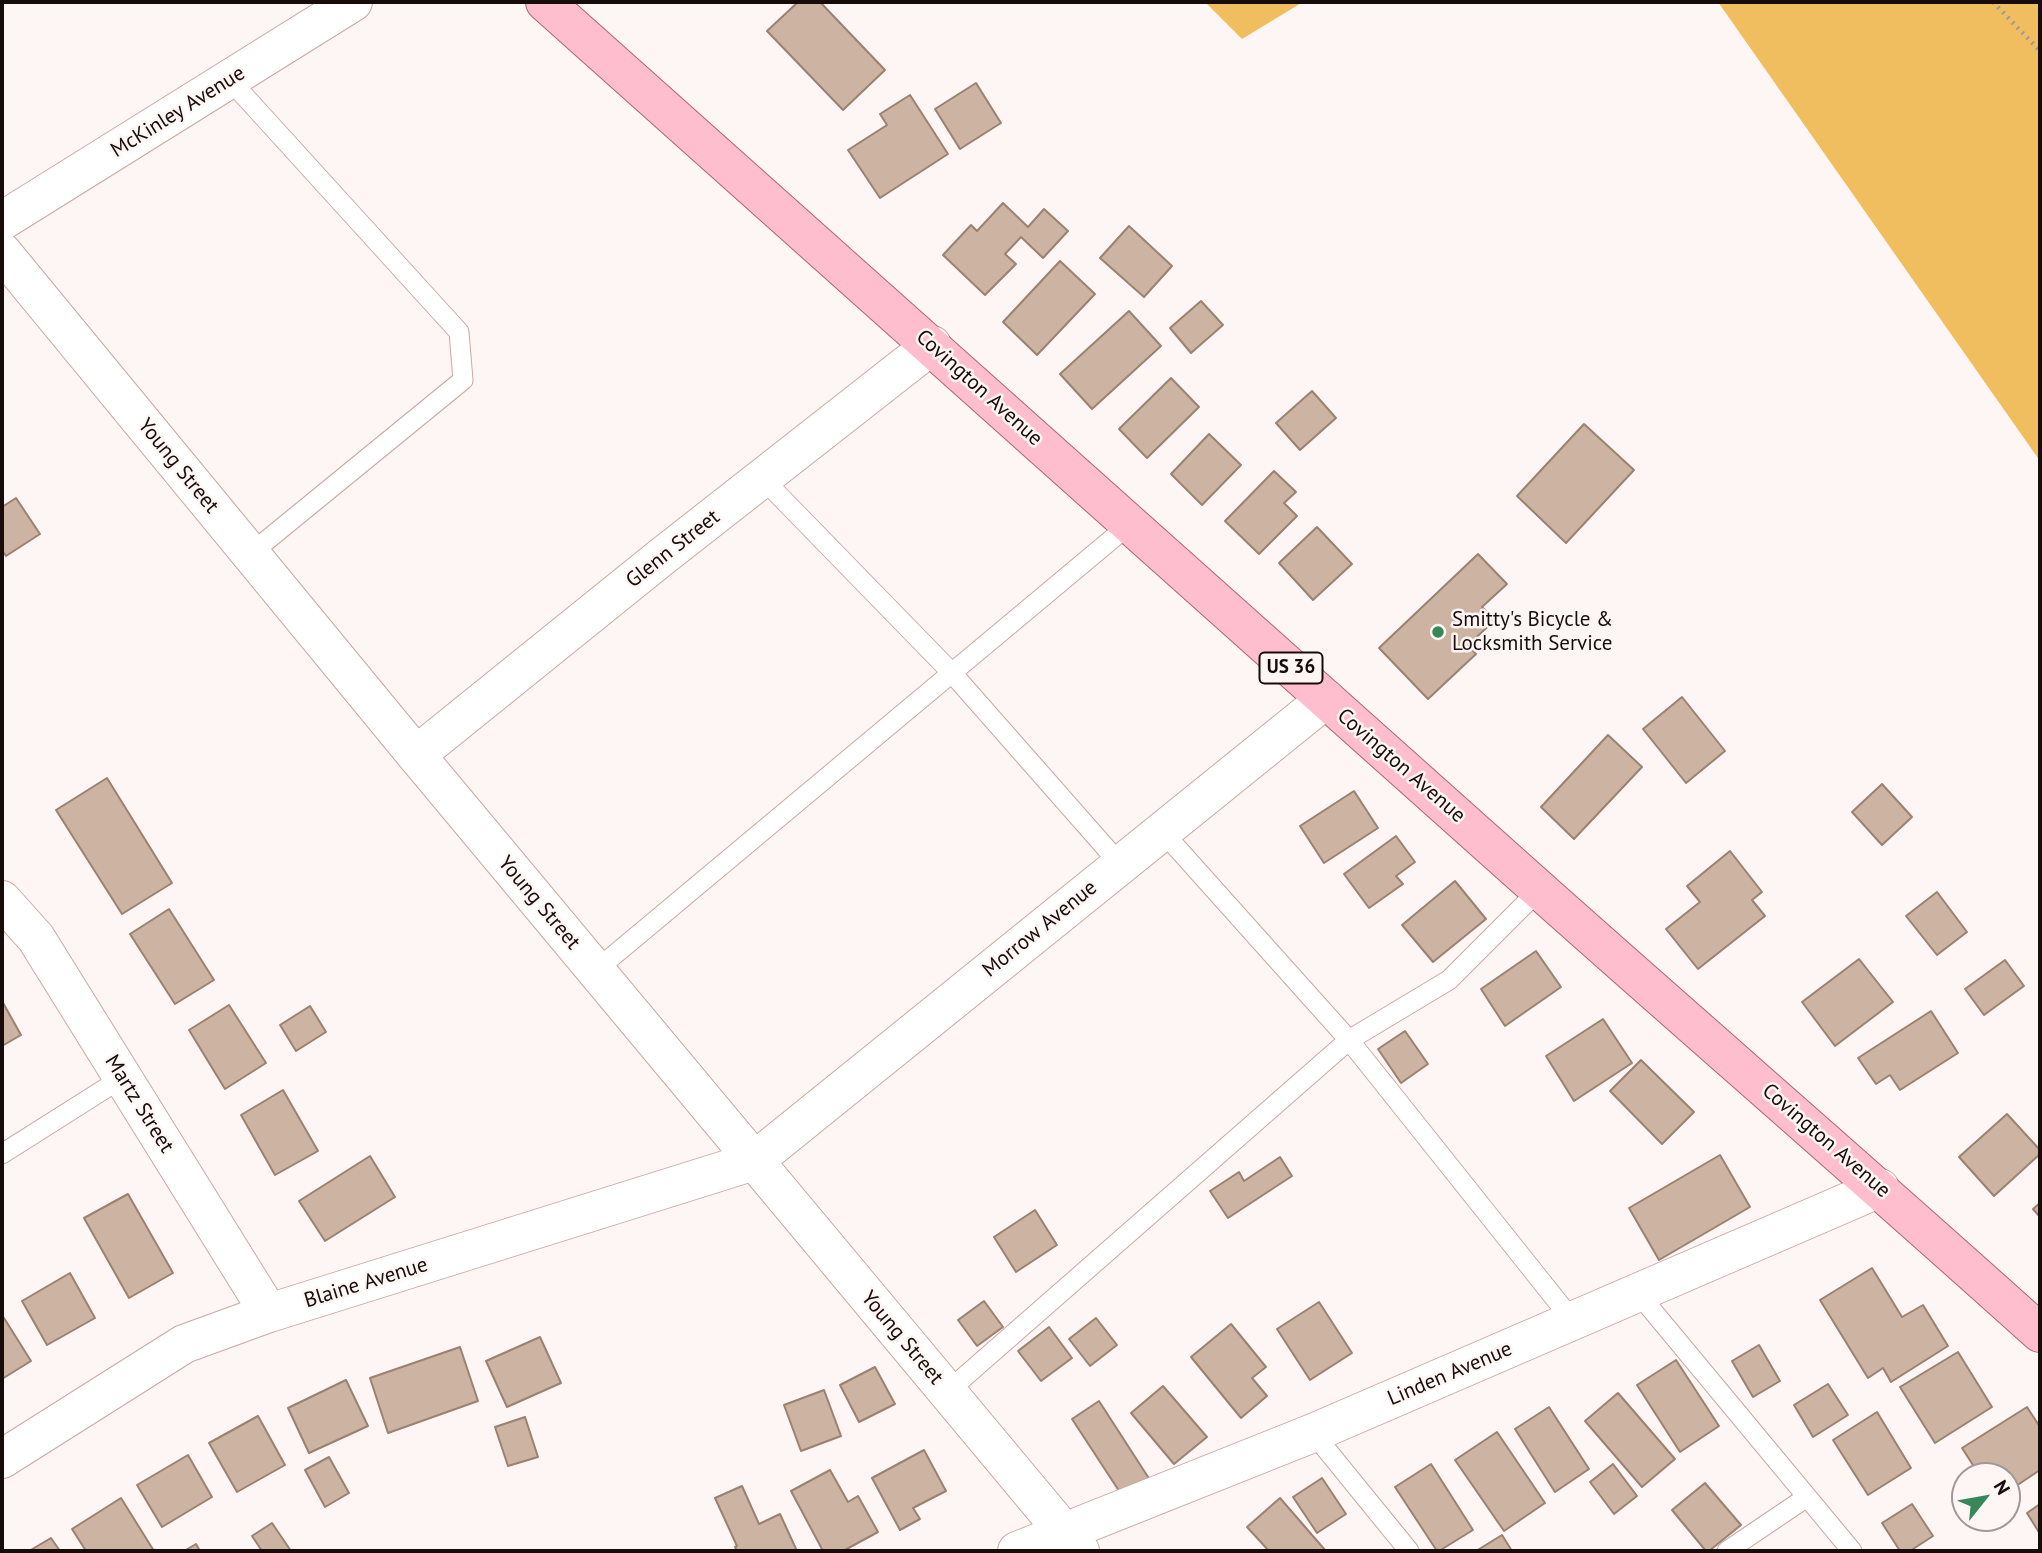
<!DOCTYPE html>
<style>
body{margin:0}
#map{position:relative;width:2042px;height:1553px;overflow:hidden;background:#fef6f5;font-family:"PT Sans",sans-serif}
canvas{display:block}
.frame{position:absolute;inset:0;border:4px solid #170c0a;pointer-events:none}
.north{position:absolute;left:1951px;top:1462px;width:70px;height:70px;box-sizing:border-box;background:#fef6f5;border:2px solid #a29897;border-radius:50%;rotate:59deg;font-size:19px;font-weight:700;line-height:28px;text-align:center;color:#170c0a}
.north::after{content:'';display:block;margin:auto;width:24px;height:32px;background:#378859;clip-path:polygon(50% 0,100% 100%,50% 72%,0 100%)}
</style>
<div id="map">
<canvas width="2042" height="1553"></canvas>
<div class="frame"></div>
<div class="north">N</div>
</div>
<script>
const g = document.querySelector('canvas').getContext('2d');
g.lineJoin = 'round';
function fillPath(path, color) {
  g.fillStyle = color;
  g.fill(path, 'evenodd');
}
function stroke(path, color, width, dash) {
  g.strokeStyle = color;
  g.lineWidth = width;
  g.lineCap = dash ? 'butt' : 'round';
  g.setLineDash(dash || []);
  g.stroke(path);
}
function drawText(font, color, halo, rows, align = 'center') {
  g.font = font + ' "PT Sans",sans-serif';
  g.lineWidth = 5;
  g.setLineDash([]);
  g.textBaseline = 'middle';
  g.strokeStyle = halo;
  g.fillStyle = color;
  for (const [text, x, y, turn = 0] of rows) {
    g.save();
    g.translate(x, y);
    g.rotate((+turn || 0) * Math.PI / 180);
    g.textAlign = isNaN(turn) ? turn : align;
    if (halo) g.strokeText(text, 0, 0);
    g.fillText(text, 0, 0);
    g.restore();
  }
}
const forest = new Path2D(`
 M1205,2H1303L1242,39Z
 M1718,2H2040V461Z`);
const building = new Path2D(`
 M798,2H820L885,70L843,110L767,31Z
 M976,83L1001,123L960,149L935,109Z
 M910,95L948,154L880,198L848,150L887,125L880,114Z
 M1003,203L1028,227L1044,209L1068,231L1043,258L1021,237L1005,254L1016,264L985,295L943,255L971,225L977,231Z
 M1129,226L1172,266L1144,297L1100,258Z
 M1060,261L1095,294L1037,355L1003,322Z
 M1201,301L1223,325L1191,353L1170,328Z
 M1129,311L1161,346L1092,409L1060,374Z
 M1171,378L1199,407L1147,458L1119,429Z
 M1312,391L1336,418L1300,450L1276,423Z
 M1584,424L1634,470L1566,543L1517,496Z
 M1209,434L1241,465L1202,505L1171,474Z
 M1274,471L1296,492L1284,503L1297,516L1259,554L1225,521Z
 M16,498L40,534L6,556L2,550V507Z
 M1317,527L1352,564L1313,600L1279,563Z
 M1478,554L1507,584L1482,607L1495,620L1468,645L1476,654L1428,699L1379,648Z
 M1682,697L1725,751L1686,783L1643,729Z
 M1608,735L1642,767L1574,839L1541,807Z
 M107,778L172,883L122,914L56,810Z
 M1882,784L1912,817L1882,845L1852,812Z
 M1354,791L1378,828L1324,863L1300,826Z
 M1396,836L1415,862L1396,876L1403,884L1369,908L1344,874Z
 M1730,851L1762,892L1752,900L1765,916L1698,969L1666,929L1700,902L1687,886Z
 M1455,881L1486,919L1433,962L1402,925Z
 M1937,892L1967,932L1937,955L1906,916Z
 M169,909L214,980L175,1004L130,934Z
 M1536,951L1561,987L1505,1026L1481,989Z
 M1859,959L1893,1002L1835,1046L1802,1002Z
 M2005,960L2024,986L1984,1015L1965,989Z
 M2,1001L21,1035L2,1046Z
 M229,1005L266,1063L225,1089L189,1030Z
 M310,1006L326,1032L296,1051L280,1025Z
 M1931,1011L1958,1053L1900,1090L1890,1075L1876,1084L1858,1058Z
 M1603,1019L1632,1063L1574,1101L1546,1056Z
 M1405,1031L1428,1064L1401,1083L1378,1049Z
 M1641,1060L1694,1112L1662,1144L1610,1091Z
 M283,1090L318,1151L275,1175L241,1115Z
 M2007,1114L2040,1150V1154L1994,1196L1959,1157Z
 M1720,1155L1750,1207L1659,1260L1629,1208Z
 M370,1156L395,1197L325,1241L299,1201Z
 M1280,1157L1292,1176L1228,1218L1210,1191L1239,1172L1244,1181Z
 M128,1194L173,1273L129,1298L84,1218Z
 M2040,1203V1217L2033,1209Z
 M1035,1210L1057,1245L1016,1272L994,1237Z
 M1872,1268L1902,1317L1923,1305L1948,1346L1891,1382L1883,1368L1868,1378L1820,1300Z
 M70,1273L95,1318L47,1345L22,1301Z
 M984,1301L1003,1327L977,1346L958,1320Z
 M1319,1302L1352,1353L1310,1380L1277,1329Z
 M4,1318L31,1361L2,1379V1319Z
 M1096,1318L1117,1345L1090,1366L1069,1339Z
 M1231,1324L1266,1367L1252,1378L1267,1396L1241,1418L1191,1357Z
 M1049,1327L1072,1358L1041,1381L1018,1351Z
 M540,1337L561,1383L507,1407L486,1361Z
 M1759,1345L1780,1381L1753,1397L1732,1361Z
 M460,1347L478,1401L388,1433L370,1378Z
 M1958,1352L1992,1407L1935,1443L1900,1387Z
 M1676,1360L1719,1426L1680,1452L1637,1385Z
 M875,1367L895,1404L859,1422L840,1385Z
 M346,1380L368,1426L309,1453L288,1408Z
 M1828,1384L1848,1415L1813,1437L1794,1405Z
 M1163,1386L1207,1437L1174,1464L1131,1413Z
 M824,1390L841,1436L801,1451L784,1405Z
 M1618,1393L1675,1459L1642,1487L1585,1421Z
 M1099,1401L1150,1480L1123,1497L1072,1419Z
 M1549,1407L1589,1469L1555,1492L1515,1429Z
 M2027,1407L2040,1427V1470L2007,1492V1476H1980L1962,1448Z
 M1877,1412L1911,1468L1868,1495L1833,1440Z
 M258,1416L285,1465L237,1492L209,1443Z
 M525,1417L538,1457L508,1466L495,1427Z
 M1497,1432L1545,1503L1504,1531L1455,1460Z
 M924,1450L946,1491L913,1508L920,1519L900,1530L872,1478Z
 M188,1455L212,1497L162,1527L137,1485Z
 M329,1457L349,1493L325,1507L305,1470Z
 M1431,1464L1473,1530L1439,1551H1437L1395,1487Z
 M1613,1464L1637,1496L1614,1514L1590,1482Z
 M830,1470L848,1502L858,1496L878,1532L843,1551H823L791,1491Z
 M1322,1478L1346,1514L1317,1533L1293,1497Z
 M1705,1483L1741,1525L1709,1551H1706L1672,1510Z
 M742,1486L759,1524L780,1514L797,1551H737L735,1547L737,1546L715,1498Z
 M121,1498L154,1551H86L72,1529Z
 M1280,1498L1325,1550L1324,1551H1269L1247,1527Z
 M1912,1504L1933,1536L1910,1551H1900L1882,1523Z
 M2040,1504V1534L2027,1513Z
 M272,1523L291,1551H262L252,1536Z
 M1502,1535L1512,1551H1476Z
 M51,1538L60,1551H29Z
 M196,1544L200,1551H184Z`);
const path = new Path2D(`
 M1993,2L2040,51`);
const service = new Path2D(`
 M229,79L459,332L463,380L250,554
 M762,478L952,673L1120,864
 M1161,830L1349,1040L1573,1321
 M595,971L1130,524
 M2,1154L122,1078
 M1637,1292L1852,1551
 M947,1392L1349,1040L1449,980L1539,890
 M1313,1433L1409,1551
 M1727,1551L1807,1497`);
const minor = new Path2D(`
 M2,252L416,755L1080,1551
 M416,755L659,559L932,345
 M2,900L36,938L269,1313
 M2,1459L184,1344L269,1313L754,1161L1326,699
 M1017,1551L1313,1433L1880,1188`);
const tertiary = new Path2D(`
 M2,221L353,2`);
const primary = new Path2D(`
 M545,2C878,298 1209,597 1543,893C1708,1040 1876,1185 2040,1333`);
const markers = [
 [1438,632,7,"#378859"]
];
const shields = [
 [1291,668,63]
];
const shieldNames = [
 ["US 36",1291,668]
];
const streetNames = [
 ["McKinley Avenue",178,112,-32],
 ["Covington Avenue",979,388,42],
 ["Young Street",178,466,51],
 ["Glenn Street",673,549,-38],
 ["Covington Avenue",1401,766,41],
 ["Young Street",539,903,50],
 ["Morrow Avenue",1040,929,-39],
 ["Martz Street",139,1104,58],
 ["Covington Avenue",1826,1141,41],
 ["Blaine Avenue",366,1283,-17],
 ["Young Street",902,1338,50],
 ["Linden Avenue",1450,1374,-23]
];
const poiNames = [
 ["Smitty's Bicycle &",1452,620],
 ["Locksmith Service",1452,644]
];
fillPath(forest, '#f1be5f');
fillPath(building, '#cdb3a1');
stroke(building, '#9a8170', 2);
stroke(service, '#c9a8a2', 21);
stroke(minor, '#c9a8a2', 40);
stroke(tertiary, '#c9a8a2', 40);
stroke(primary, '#ae6473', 40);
stroke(path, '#a29997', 4.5, [2, 5]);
stroke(service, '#fff', 19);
stroke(minor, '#fff', 38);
stroke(tertiary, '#fff', 38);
stroke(primary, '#ffbecd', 38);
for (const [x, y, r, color] of markers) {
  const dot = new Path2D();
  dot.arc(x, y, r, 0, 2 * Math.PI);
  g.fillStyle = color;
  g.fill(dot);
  stroke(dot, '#fef6f5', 2.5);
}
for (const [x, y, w] of shields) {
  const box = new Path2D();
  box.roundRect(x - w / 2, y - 15.5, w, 31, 5);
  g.fillStyle = '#fef6f5';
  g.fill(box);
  stroke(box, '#170c0a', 2);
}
drawText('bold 19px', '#170c0a', null, shieldNames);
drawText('21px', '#170c0a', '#fef6f5', streetNames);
drawText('21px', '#170c0a', '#fef6f5', poiNames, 'left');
</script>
